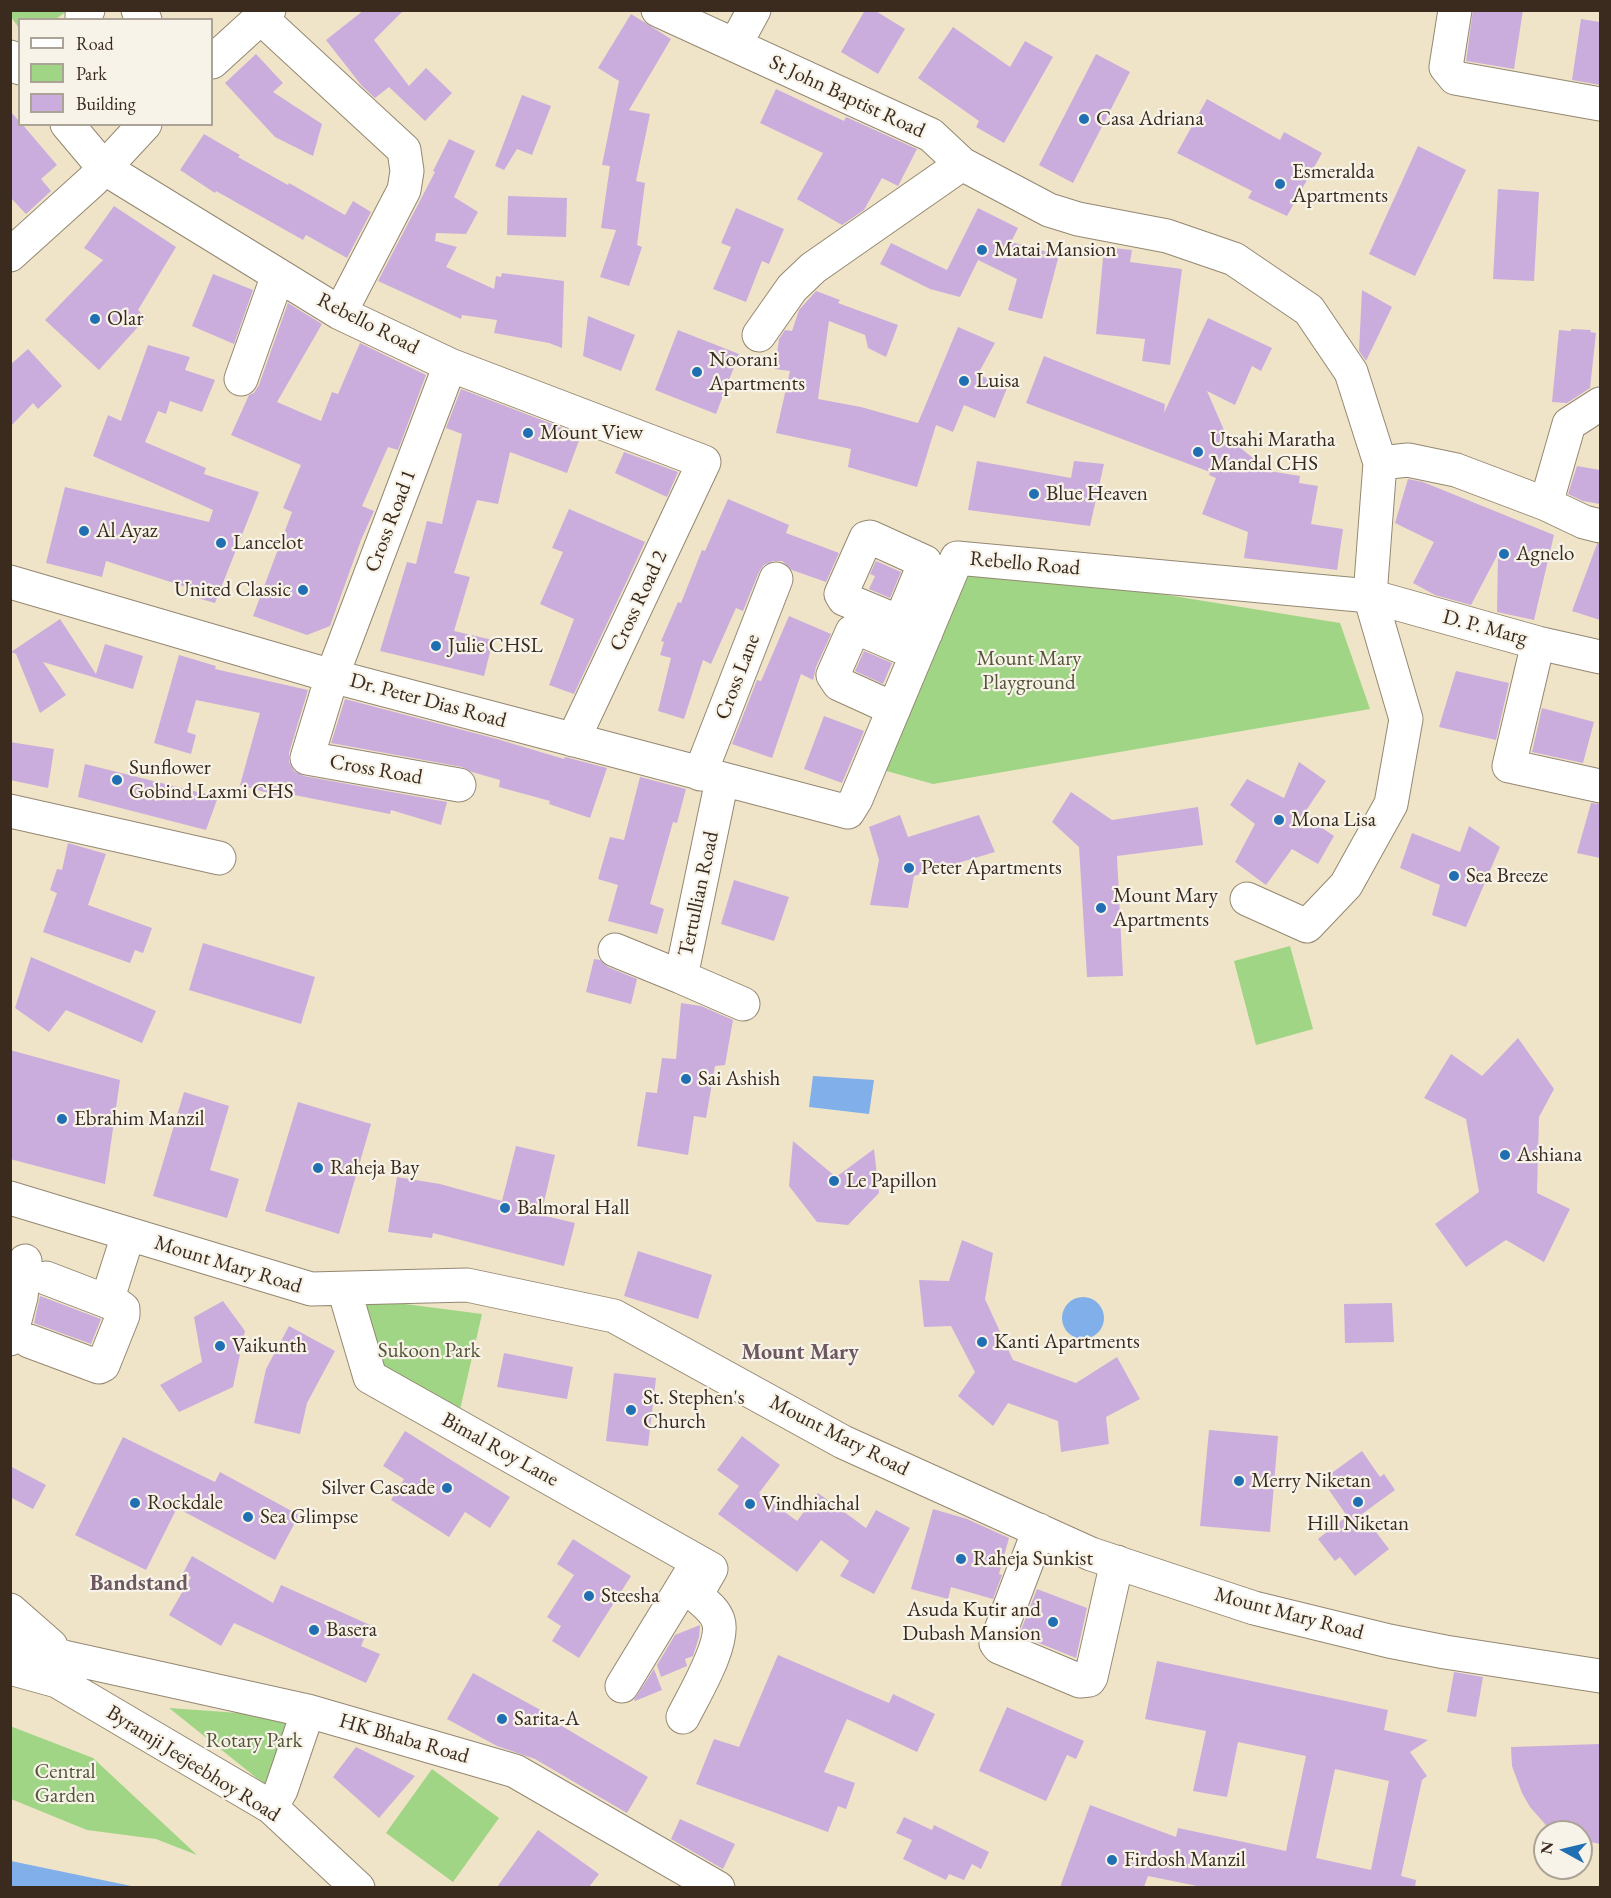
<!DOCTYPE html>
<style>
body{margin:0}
#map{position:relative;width:1611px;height:1898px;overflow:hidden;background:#efe4c7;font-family:"EB Garamond",serif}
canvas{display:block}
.frame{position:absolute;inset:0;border:12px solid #3b2a1e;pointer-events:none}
.legend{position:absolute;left:18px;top:18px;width:195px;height:108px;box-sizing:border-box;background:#f7f3e8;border:2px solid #aca397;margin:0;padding:8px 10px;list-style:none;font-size:18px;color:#3b2a1e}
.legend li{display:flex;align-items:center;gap:12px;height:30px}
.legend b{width:30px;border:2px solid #aca397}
.north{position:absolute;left:1533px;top:1820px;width:60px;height:60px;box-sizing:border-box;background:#f7f3e8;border:2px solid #aca397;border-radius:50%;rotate:278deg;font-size:16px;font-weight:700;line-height:24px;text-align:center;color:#3b2a1e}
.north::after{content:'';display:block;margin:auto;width:21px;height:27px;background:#1f6fb2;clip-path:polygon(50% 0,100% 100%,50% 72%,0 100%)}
</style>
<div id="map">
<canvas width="1611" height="1898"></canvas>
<div class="frame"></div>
<ul class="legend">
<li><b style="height:8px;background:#fff"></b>Road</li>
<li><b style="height:16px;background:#9fd585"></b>Park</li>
<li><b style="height:16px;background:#cbaddd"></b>Building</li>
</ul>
<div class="north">N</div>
</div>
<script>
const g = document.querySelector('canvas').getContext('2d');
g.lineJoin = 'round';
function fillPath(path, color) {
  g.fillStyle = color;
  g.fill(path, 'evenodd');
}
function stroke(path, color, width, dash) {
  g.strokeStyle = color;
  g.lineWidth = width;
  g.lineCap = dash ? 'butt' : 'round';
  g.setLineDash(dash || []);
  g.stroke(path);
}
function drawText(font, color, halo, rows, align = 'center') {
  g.font = font + ' "EB Garamond",serif';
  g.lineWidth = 4.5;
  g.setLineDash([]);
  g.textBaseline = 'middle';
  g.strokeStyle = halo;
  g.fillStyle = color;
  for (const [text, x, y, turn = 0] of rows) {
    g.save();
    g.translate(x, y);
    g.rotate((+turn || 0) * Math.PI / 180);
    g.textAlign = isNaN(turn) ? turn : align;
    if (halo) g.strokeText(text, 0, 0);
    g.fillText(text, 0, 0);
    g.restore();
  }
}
const green = new Path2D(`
 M10,11H67L56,19L20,20L19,28L11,17Z
 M969,563L1340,623L1370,709L933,784L883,770Z
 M1290,946L1313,1029L1256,1045L1234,961Z
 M359,1298L482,1314L459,1414L381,1375Z
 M169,1708L294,1717L268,1787Z
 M10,1726L93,1758L197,1855L156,1839L87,1830L11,1799Z
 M432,1769L499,1818L453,1882L386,1833Z`);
const water = new Path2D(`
 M813,1076L874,1080L869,1114L809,1107Z
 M1062 1318a21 21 0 1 1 42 0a21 21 0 1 1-42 0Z
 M11,1861L136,1887H11Z`);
const building = new Path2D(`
 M364,10H404L374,40L409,86L426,68L452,93L425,121L389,87L375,98L362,86L326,40Z
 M865,10H874L905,29L878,74L841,52Z
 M1473,10H1523L1514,69L1466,61Z
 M631,14L671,39L629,110L650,114L636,181L645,183L637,245L642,247L629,286L600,277L616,230L601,228L610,166L602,165L619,81L598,68Z
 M1581,19L1600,22V85L1572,80Z
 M953,27L1010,67L1025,41L1053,57L1004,143L976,127L979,121L918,78Z
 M256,54L283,83L273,92L322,124L313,156L275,137L225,83Z
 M1096,54L1130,72L1073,183L1039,165Z
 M776,89L844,121L846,117L917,149L898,186L882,178L864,210L842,225L797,199L823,153L760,123Z
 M522,95L551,106L532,155L517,149L504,170L495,166Z
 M1207,99L1280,140L1284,132L1322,153L1287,216L1248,198L1252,191L1177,153Z
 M10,111L20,122V124H22L57,165L41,179L51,191L26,214L10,197Z
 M204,134L240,155L238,157L288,185L289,183L345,215L353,201L371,212L347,258L306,235L303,240L216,191L215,193L180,170Z
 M449,139L475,151L454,197L478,212L466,234L436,233L435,241L457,247L446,267L494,289L496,276L501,277L502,273L564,281L562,348L549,343L494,333L497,320L462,315L461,319L378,281L435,172L433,171Z
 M1418,146L1466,170L1415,276L1369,254Z
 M1498,189L1539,192L1534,281L1493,279Z
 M508,196L567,198L566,237L507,235Z
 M114,206L176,247L138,310L146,318L99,370L45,320L103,260L84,248Z
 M736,208L784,229L769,264L762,261L746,302L713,289L731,247L721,243Z
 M978,208L1018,228L1011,242L1059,255L1042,319L1008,310L1017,279L978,260L960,297L930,289L880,264L891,243L947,270Z
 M1104,247L1132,250L1130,262L1182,269L1170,365L1142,361L1145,339L1096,334Z
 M213,274L253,290L234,344L192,326Z
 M1362,290L1392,307L1366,361L1359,351Z
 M816,291L840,300L838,303L898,325L886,357L868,348L865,335L829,321L818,399L861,407L918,423L958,327L995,343L978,374L1007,388L995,418L964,405L953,432L936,425L917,487L848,467L851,449L776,433L790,371L775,369L779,339L785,330L792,331L799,310Z
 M288,303L322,324L277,402L321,421L332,392L338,394L360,343L426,375L398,450L388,447L362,506L374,511L361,540L330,626L307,635L253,616L292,512L283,508L301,465L231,435L249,395L254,393L259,385Z
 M588,316L635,335L621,371L583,356Z
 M1208,318L1272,348L1261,371L1252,366L1235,405L1207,391L1227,437L1269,471L1300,476L1299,483L1318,486L1311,524L1343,529L1337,570L1244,558L1248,532L1202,514L1216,478L1209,475L1210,472L1026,403L1044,356L1165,404L1164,413Z
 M1571,329L1591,330L1590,332L1596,333L1590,388L1567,403L1552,402L1559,330L1571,331Z
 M678,330L739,354L716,414L655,390Z
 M148,345L190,357L185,370L215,380L202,412L170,401L166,414L158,411L145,442L206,468L204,474L259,492L215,603L183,594L186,587L106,561L102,577L46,563L65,487L209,522L213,510L93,456L108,415L121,421Z
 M28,349L62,386L38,409L33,403L10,427V365Z
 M461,389L581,435L567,473L510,452L498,504L477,500L454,573L470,577L454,631L493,640L484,676L380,651L407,562L416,564L427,521L442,524L462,434L446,428Z
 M624,452L678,472L667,497L615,473Z
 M977,461L1071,478L1074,461L1104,464L1090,526L968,510Z
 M1577,466L1600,470V504L1583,501L1568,494Z
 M1408,479L1423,482L1554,535L1534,620L1497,612L1498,554L1471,605L1435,595L1413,583L1434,542L1395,523Z
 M728,499L789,525L786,533L839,553L826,582L792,570L782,561H773L764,565L759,572L743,611L736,608L711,664L703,660L684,719L658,711L671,658L660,655L664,642L661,641L678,602L681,603L702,550L705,551Z
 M569,509L645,542L574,694L549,685L574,619L540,604L563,552L552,548Z
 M1597,544H1600V620L1572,611Z
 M876,561L901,572L890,598L869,589L875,576L870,574Z
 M789,616L831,634L816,667L813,680L801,674L772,758L732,744L757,680L761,681Z
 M60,619L96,674L105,644L143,656L133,689L43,662L66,695L40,713L16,654L11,652Z
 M864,651L892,663L883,684L855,671Z
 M179,655L216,666L215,669L308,690L289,753V762L294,771L304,776L447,802L441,825L391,810L390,814L279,792L278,796L240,785L260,713L196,700L187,732L196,735L191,754L154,743Z
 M1456,671L1509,683L1496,740L1439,727Z
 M345,699L497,739L564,759L565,757L607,768L590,818L549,804L550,801L499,787L500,780L472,772L462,767L331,743Z
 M1542,708L1594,722L1583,763L1532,752Z
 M824,716L864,731L842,783L804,769Z
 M10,742L54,749L48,788L10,780Z
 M1299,762L1326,781L1303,815L1334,836L1318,864L1292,849L1266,885L1235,862L1255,824L1230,805L1247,779L1284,798Z
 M85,764L218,797L206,830L78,797Z
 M640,777L686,789L677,823L673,822L650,904L664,909L657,934L608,921L618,885L598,879L610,837L624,840Z
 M1071,792L1112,820L1198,807L1203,845L1117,856L1123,976L1087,977L1079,847L1052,822Z
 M1591,803L1600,804V858L1577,853Z
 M900,815L908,837L979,815L995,852L914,876L908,908L870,905L879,860L869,827Z
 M1469,826L1500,847L1466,927L1432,915L1440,885L1400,868L1412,833L1460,852Z
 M68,843L106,854L88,905L152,928L143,953L135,950L130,963L43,932L57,893L50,890L57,869L62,870Z
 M734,880L789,897L774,941L721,924Z
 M203,943L315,977L301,1024L189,990Z
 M31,957L156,1011L142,1043L66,1010L49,1032L15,1008Z
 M594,959L600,960L608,967L637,979L631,1004L586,992Z
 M681,1003L701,1006L733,1020L725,1065L715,1066L706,1118L694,1116L688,1155L637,1146L646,1092L657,1093L662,1058L676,1059Z
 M1518,1038L1554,1089L1539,1117L1537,1193L1570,1209L1544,1262L1506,1240L1466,1267L1435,1224L1479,1192L1466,1119L1424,1098L1451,1054L1482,1076Z
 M10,1050L120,1080L105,1184L10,1159Z
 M184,1092L229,1106L210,1170L239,1179L227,1218L153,1196Z
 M298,1102L371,1124L339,1234L265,1211Z
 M793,1141L836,1177L874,1149L879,1193L848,1225L817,1222L789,1186Z
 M516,1146L555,1155L541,1215L575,1223L564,1266L433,1233L432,1238L388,1232L397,1177L440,1184L502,1201Z
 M962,1240L993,1253L985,1299L1013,1360L1076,1383L1117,1357L1140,1399L1106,1417L1109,1444L1061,1452L1058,1421L1008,1403L993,1426L958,1396L975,1372L951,1326L924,1327L919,1280L949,1281Z
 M638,1251L712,1275L698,1319L624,1296Z
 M40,1296L101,1319L91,1344L34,1323Z
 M223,1301L245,1331L233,1387L179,1412L160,1385L202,1362L194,1317Z
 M1392,1303L1394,1342L1345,1343L1344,1304Z
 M289,1326L335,1351L307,1403L300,1434L254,1423L266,1369Z
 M504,1353L573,1367L567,1399L497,1387Z
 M614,1373L656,1378L648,1446L606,1441Z
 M1209,1430L1278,1436L1270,1532L1200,1526Z
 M405,1431L510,1497L490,1528L465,1512L449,1537L391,1500L404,1479L383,1466Z
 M742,1436L780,1465L759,1493L797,1521L818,1493L866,1528L876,1510L910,1528L874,1594L840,1576L849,1561L821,1540L797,1572L718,1514L739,1486L717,1470Z
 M123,1437L215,1482L220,1472L299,1515L275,1560L177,1508L146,1570L75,1535Z
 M1362,1451L1380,1477L1384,1474L1395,1490L1362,1514L1389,1549L1355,1576L1340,1557L1335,1561L1318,1539L1347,1516L1322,1480Z
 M10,1466L46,1485L33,1509L10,1497Z
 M933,1509L967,1519L1009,1538L999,1574L1002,1575L993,1599L951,1587L948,1599L911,1589Z
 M573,1539L631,1576L579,1658L552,1641L561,1626L547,1617L574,1575L557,1564Z
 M192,1556L273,1603L281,1585L370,1625L361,1646L380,1654L366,1683L234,1623L221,1646L169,1615L191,1577L183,1573Z
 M1037,1589L1087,1608L1076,1658L1019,1635Z
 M700,1625L699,1637L693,1656L685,1659L687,1666L661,1677L657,1665L675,1635Z
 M778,1655L889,1703L893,1694L935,1714L917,1752L847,1719L824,1772L855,1783L846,1809L838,1806L828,1832L696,1784L714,1739L739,1747Z
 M1157,1661L1388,1710L1384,1730L1428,1740L1410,1752L1427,1776L1422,1780L1401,1876L1416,1880L1415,1887H1202L1148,1876L1144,1887H1060L1090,1805L1176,1837L1178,1828L1286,1851L1306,1756L1238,1742L1227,1797L1193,1791L1206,1731L1145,1719ZM1335,1769L1389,1781L1371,1870L1316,1858Z
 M654,1669L662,1690L635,1701L634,1700Z
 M1454,1672L1483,1677L1476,1717L1447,1712Z
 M473,1673L557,1719L555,1722L648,1777L627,1813L535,1759L497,1746L447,1719Z
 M1007,1707L1084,1741L1076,1759L1067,1755L1046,1801L979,1771Z
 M1600,1744V1844L1581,1840V1832H1552L1530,1807L1522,1793L1512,1766L1511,1747Z
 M356,1747L415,1776L379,1818L333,1777Z
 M904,1817L932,1830L934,1825L989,1852L981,1869L972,1864L964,1880L949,1874L946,1880L903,1859L912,1840L896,1833Z
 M680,1819L735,1844L723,1869L671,1839Z
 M538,1830L599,1874L589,1887H497Z`);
const minor = new Path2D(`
 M138,10L145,20
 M658,10L931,135L962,164L1049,210L1078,219L1167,236L1234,259L1309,310L1351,372L1380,463L1370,596L1406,719L1391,804L1346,885L1307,926L1247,899
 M1455,10L1446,67L1455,78L1600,104
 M261,18L404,150L407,171L404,190L340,313
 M82,20V15L88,10
 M735,45L754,10
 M10,57L20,68
 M67,124L104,168L340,313L450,365L704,462L573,740
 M759,335L792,288L813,268L962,164
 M450,365L332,676L307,758L459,785
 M241,379L278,275
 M1380,463L1408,460L1456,470L1546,504L1584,522L1600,526
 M1546,504L1569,424L1600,404
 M10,582L332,676L848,812L856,799L957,558L1370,596L1538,643L1600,657
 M900,622L925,562L870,537L866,538L841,594L844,599L926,633
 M1538,643L1509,766L1600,786
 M894,709L839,684L833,675L852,632L862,630L899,646
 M700,774L776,579
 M722,780L681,977L743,1004
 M10,811L219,858
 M615,950L681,977
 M10,1198L311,1289L467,1285L614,1316L843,1442L1091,1554L1254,1608L1389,1641L1445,1652L1600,1676
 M344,1289L370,1377L711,1569L696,1595C704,1603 714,1609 718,1620C726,1642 694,1695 683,1717
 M107,1301L128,1235
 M10,1339L21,1297L25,1261
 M29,1341L99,1367L103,1365L123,1315V1309L119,1306L46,1278
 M1039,1530L996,1643L999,1647L1080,1681L1089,1680L1091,1677L1117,1562
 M10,1610L51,1646
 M10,1639L64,1657L308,1711L515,1771L718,1888
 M10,1668L57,1681L271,1807L358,1888
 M622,1686L697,1563
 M271,1807L281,1790L308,1711`);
const major = new Path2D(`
 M212,62L269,10
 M10,255L92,181L145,124`);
const markers = [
 [1084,119,6,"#1f6fb2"],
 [1280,184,6,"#1f6fb2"],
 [982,250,6,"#1f6fb2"],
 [95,319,6,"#1f6fb2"],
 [697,372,6,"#1f6fb2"],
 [964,381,6,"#1f6fb2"],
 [528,433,6,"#1f6fb2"],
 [1198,452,6,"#1f6fb2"],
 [1034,494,6,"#1f6fb2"],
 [84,531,6,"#1f6fb2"],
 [221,543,6,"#1f6fb2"],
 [1504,554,6,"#1f6fb2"],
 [303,590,6,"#1f6fb2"],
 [436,646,6,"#1f6fb2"],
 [117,780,6,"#1f6fb2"],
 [1279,820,6,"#1f6fb2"],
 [909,868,6,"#1f6fb2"],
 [1454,876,6,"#1f6fb2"],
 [1101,908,6,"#1f6fb2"],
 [686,1079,6,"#1f6fb2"],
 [62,1119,6,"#1f6fb2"],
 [1505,1155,6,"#1f6fb2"],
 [318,1168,6,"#1f6fb2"],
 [834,1181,6,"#1f6fb2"],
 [505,1208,6,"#1f6fb2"],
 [982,1342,6,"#1f6fb2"],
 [220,1346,6,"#1f6fb2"],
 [631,1410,6,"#1f6fb2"],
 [1239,1481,6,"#1f6fb2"],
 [447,1488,6,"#1f6fb2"],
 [1358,1502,6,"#1f6fb2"],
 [135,1503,6,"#1f6fb2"],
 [750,1504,6,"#1f6fb2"],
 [248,1517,6,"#1f6fb2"],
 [961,1559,6,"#1f6fb2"],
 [589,1596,6,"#1f6fb2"],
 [1053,1622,6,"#1f6fb2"],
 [314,1630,6,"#1f6fb2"],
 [502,1719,6,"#1f6fb2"],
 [1112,1860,6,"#1f6fb2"]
];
const streetNames = [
 ["St John Baptist Road",847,97,25],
 ["Rebello Road",368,324,27],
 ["Cross Road 1",391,521,-69],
 ["Rebello Road",1025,564,5],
 ["Cross Road 2",639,601,-65],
 ["D. P. Marg",1485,628,15],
 ["Cross Lane",738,677,-69],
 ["Dr. Peter Dias Road",428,701,15],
 ["Cross Road",376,770,10],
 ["Tertullian Road",699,894,-78],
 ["Mount Mary Road",228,1265,17],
 ["Mount Mary Road",839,1436,27],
 ["Bimal Roy Lane",500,1450,29],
 ["Mount Mary Road",1289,1614,15],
 ["HK Bhaba Road",404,1739,16],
 ["Byramji Jeejeebhoy Road",193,1764,32]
];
const poiNames = [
 ["Casa Adriana",1096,119],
 ["Esmeralda",1292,172],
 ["Apartments",1292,196],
 ["Matai Mansion",994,250],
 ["Olar",107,319],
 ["Noorani",709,360],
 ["Apartments",709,384],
 ["Luisa",976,381],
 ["Mount View",540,433],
 ["Utsahi Maratha",1210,440],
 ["Mandal CHS",1210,464],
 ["Blue Heaven",1046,494],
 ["Al Ayaz",96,531],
 ["Lancelot",233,543],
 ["Agnelo",1516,554],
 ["United Classic",291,590,"right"],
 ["Julie CHSL",448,646],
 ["Sunflower",129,768],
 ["Gobind Laxmi CHS",129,792],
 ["Mona Lisa",1291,820],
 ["Peter Apartments",921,868],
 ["Sea Breeze",1466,876],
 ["Mount Mary",1113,896],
 ["Apartments",1113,920],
 ["Sai Ashish",698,1079],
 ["Ebrahim Manzil",74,1119],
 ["Ashiana",1517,1155],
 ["Raheja Bay",330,1168],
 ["Le Papillon",846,1181],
 ["Balmoral Hall",517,1208],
 ["Kanti Apartments",994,1342],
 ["Vaikunth",232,1346],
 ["St. Stephen's",643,1398],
 ["Church",643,1422],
 ["Merry Niketan",1251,1481],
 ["Silver Cascade",435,1488,"right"],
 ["Rockdale",147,1503],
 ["Vindhiachal",762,1504],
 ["Sea Glimpse",260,1517],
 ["Hill Niketan",1358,1524,"center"],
 ["Raheja Sunkist",973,1559],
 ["Steesha",601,1596],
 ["Asuda Kutir and",1041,1610,"right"],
 ["Dubash Mansion",1041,1634,"right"],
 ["Basera",326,1630],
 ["Sarita-A",514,1719],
 ["Firdosh Manzil",1124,1860]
];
const parkNames = [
 ["Mount Mary",1029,659],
 ["Playground",1029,683],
 ["Sukoon Park",429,1351],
 ["Rotary Park",254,1741],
 ["Central",65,1772],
 ["Garden",65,1796]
];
const neighbourhoodNames = [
 ["Mount Mary",800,1353],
 ["Bandstand",139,1584]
];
fillPath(green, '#9fd585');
fillPath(water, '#80afea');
fillPath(building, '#cbaddd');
stroke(minor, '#958772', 35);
stroke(major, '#958772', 35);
stroke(minor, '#fff', 33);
stroke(major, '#fff', 33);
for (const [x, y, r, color] of markers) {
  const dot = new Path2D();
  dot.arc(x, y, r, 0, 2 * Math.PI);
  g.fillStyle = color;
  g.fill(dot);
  stroke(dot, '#f7f3e8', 2);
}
drawText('21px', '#3b2a1e', '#f7f3e8', streetNames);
drawText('21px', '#3b2a1e', '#f7f3e8', poiNames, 'left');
drawText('21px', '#545538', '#f7f3e8', parkNames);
drawText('bold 22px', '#6d5861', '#f7f3e8', neighbourhoodNames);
</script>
